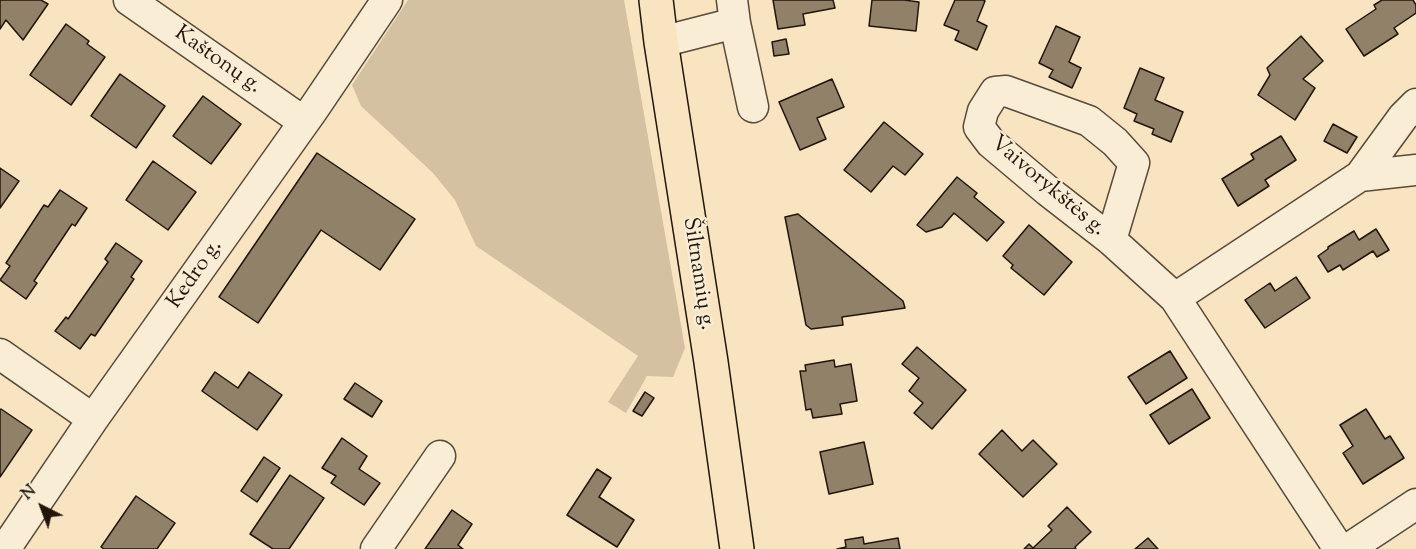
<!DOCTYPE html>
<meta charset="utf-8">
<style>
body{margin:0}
#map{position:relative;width:1416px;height:549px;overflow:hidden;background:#f8e4c0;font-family:"Sorts Mill Goudy",serif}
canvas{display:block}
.north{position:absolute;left:12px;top:477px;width:60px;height:60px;-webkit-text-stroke:4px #faedd6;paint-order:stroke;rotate:318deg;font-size:16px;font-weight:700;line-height:24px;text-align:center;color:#22160a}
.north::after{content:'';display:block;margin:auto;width:21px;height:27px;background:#22160a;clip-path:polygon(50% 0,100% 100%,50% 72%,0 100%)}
</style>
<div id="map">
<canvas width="1416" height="549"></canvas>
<div class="north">N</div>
</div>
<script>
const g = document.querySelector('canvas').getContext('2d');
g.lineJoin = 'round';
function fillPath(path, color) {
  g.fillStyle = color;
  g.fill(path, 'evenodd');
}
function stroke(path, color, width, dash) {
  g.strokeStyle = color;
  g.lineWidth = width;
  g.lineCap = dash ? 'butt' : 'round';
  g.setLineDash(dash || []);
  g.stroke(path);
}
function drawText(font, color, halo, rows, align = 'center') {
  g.font = font + ' "Sorts Mill Goudy",serif';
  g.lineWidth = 4.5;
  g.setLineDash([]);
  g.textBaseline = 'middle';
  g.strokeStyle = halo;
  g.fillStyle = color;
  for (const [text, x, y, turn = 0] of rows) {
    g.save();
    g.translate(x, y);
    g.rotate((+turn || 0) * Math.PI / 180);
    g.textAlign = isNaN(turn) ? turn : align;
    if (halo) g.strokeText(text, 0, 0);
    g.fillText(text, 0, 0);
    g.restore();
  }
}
const green = new Path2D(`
 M408,0H624L685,348L673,377L647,376L626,413L608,402L638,356L476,246L455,200L433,173L361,106L352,85Z`);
const building = new Path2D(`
 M0,0H41L48,4L23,40L6,20L0,29Z
 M773,0H833L835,8L803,14L805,25L778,29Z
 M872,0H904L919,2L916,31L869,26Z
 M955,0H983L985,1L977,21L987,26L977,50L955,40L959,31L944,25Z
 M1382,0H1413L1416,5V13L1394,28L1398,34L1364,56L1346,29L1376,9L1374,5Z
 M66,24L89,41L87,44L105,57L71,105L30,75Z
 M1056,26L1080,37L1069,62L1081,68L1072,88L1049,77L1053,70L1039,63Z
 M1301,36L1323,61L1303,79L1315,88L1295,120L1258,95L1270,75L1267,68Z
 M786,39L789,54L774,56L772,42Z
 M1140,68L1164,78L1155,100L1183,112L1171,142L1152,134L1154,129L1134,121L1137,114L1124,108Z
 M120,74L165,106L136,148L91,116Z
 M832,79L844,107L817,118L826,139L800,150L779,102Z
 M203,96L241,124L211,164L173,136Z
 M884,122L923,154L905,175L893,166L871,192L844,170Z
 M1333,124L1357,137L1347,153L1324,141Z
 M1281,136L1296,160L1265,180L1269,186L1238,206L1222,179L1254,159L1251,154Z
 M317,153L415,219L380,270L321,230L258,323L219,297Z
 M153,161L196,192L168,230L126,200Z
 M0,168L19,181L0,208Z
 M957,177L977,193L974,197L1004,222L987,241L954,213L942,227L926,232L917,225Z
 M60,190L87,208L75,226L72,224L34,281L37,283L26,299L0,280L10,266L6,263L44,205L48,207Z
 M798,214L903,301L905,308L842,317L843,325L811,329L806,325L785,217Z
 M1029,225L1072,262L1044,295L1011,268L1013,265L1003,256Z
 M1376,229L1389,250L1377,257L1373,251L1343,270L1340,265L1328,272L1318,256L1328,249V247L1354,231L1359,240Z
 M116,243L142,261L131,277L134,279L95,336L91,334L80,349L55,331L66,317L68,319L108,262L105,259Z
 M1296,277L1310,298L1265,328L1245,300L1270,283L1275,291Z
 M917,347L966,390L932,429L914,413L923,403L909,391L919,378L902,364Z
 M1170,351L1187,378L1146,404L1128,377Z
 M834,360L835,367L851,364L857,401L840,404L842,414L813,418L811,409L806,410L800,371H806L805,365Z
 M215,372L238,388L249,372L282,395L257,430L202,391Z
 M355,383L382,401L372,417L344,399Z
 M1192,389L1210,418L1169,444L1150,415Z
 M645,392L654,398L642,416L633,411Z
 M1,409L32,430L0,477V410Z
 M1366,409L1385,439L1390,436L1404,458L1363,484L1343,453L1353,446L1340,425Z
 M1002,430L1022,451L1033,440L1057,464L1023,497L979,454Z
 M342,438L367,456L359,469L380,483L364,505L331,483L336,476L322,468Z
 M864,442L873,484L829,494L820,452Z
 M264,457L280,468L257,502L241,491Z
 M597,469L611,478L599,497L634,520L617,547L567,515Z
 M290,475L324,498L289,549H273L250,534Z
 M136,496L175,523L157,549H104L101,547Z
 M1067,507L1091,532L1075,547L1076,549H1024L1029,544L1033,548L1052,530L1048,526Z
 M452,510L472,524L458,545L463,549H425Z
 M863,537L864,544L898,538L900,549H837L846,547L845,540Z
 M1148,538L1158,549H1135Z`);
const minor = new Path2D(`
 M129,0L304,122
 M732,0L735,23L753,107
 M661,42L735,23
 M1360,176L1416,170
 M1111,240L1134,163L1115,142L1089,121L1006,91L995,92L983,111L979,127L991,143L1048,191L1111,240L1175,298L1339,549
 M1175,298L1360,176L1403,117L1416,104
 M0,354L93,419
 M5,549L93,419L312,111L387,0
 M376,549L440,456
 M1348,549L1416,504`);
const major = new Path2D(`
 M656,0L661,42L711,362L737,549`);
const streetNames = [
 ["Kaštonų g.",217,61,35],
 ["Vaivorykštės g.",1047,187,40],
 ["Šiltnamių g.",697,274,81],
 ["Kedro g.",196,275,-55]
];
fillPath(green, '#d4c1a1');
fillPath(building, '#918169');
stroke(building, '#22160a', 1.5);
stroke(minor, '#584a38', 33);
stroke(major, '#22160a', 36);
stroke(minor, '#faedd6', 30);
stroke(major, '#f8e4c0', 33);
drawText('22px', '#22160a', '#faedd6', streetNames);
</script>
